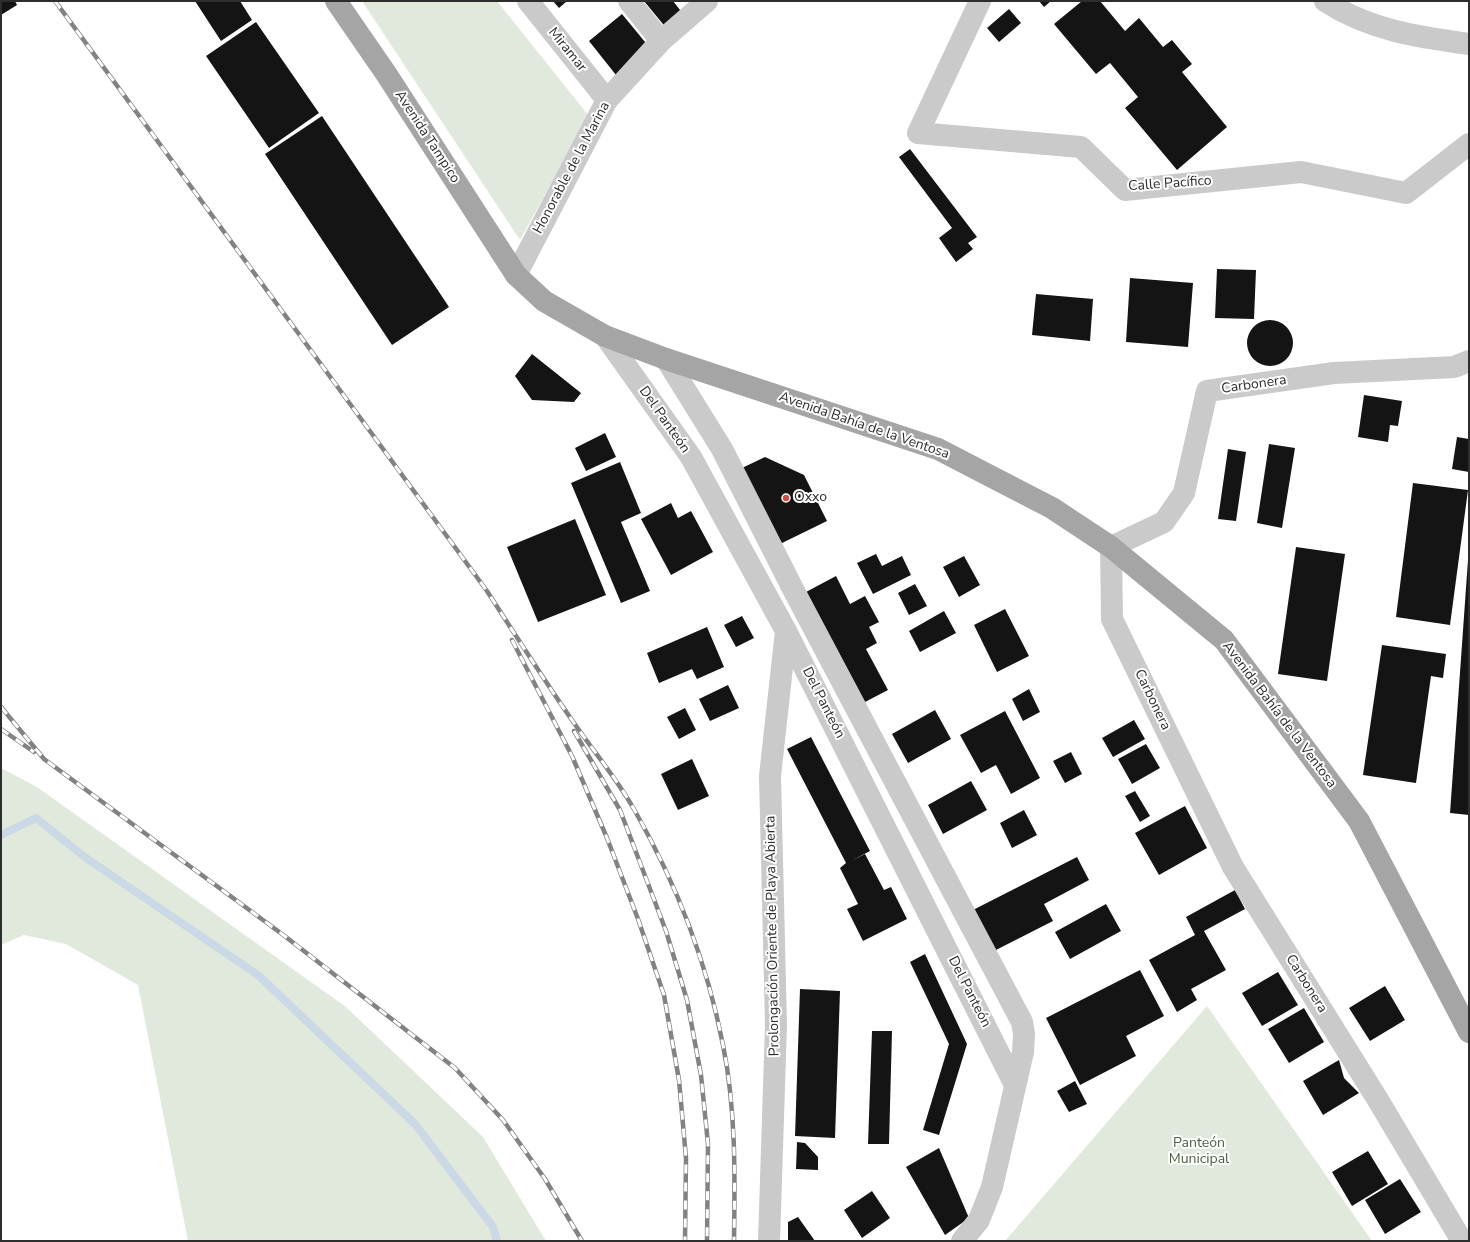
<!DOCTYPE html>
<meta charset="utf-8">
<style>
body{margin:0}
#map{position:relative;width:1470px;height:1242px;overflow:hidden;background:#fff;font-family:"Nunito Sans",sans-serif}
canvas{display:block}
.frame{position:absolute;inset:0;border:2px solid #2d2d2d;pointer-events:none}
</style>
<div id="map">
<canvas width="1470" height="1242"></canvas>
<div class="frame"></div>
</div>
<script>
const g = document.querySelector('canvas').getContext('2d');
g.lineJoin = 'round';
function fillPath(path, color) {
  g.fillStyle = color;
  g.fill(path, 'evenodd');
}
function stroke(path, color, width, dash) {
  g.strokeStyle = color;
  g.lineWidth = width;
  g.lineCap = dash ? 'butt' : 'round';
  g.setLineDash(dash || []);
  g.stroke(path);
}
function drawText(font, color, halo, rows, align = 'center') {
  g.font = font + ' "Nunito Sans",sans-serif';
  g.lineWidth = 4;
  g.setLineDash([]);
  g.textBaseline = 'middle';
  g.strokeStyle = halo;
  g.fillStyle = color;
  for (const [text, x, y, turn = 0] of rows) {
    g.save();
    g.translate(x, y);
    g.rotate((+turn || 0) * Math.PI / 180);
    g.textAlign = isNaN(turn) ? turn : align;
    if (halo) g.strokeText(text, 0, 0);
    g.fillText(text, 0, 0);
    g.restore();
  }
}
const green = new Path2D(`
 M362,1H497L589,116L520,240Z
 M1,768L37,787L346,1007L483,1137L546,1241H188L138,985L66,944L24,935L1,945Z
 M1207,1006L1372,1241H1005Z`);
const stream = new Path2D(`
 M1,835L36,818L86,858L258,975L415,1124L493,1227L497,1241`);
const building = new Path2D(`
 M1,1H15L17,5L1,15Z
 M195,1H240L252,20L221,41Z
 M553,1H567L559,8Z
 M644,1H673L684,15L667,29Z
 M1039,1H1051L1044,7Z
 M1082,1H1100L1125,31L1139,18L1163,47L1172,40L1192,64L1182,72L1227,127L1177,170L1125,108L1138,97L1110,63L1096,74L1054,24Z
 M1009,9L1021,23L999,42L987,28Z
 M622,14L650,48L616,75L589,41Z
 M256,22L319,113L269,148L206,56Z
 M322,116L449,307L392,345L265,154Z
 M910,149L977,237L968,243L973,249L956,262L939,238L952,228L899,157Z
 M1217,269L1256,270L1254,319L1215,318Z
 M1130,278L1193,283L1188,347L1126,342Z
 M1036,294L1093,299L1090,341L1032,335Z
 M1247 343a23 23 0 1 1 46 0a23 23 0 1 1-46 0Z
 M532,354L581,393L574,402L532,400L515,376Z
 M1364,395L1402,401L1398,426L1390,425L1388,442L1358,437Z
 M605,433L616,457L586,471L575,448Z
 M1457,437L1469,439V472L1452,469Z
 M1269,444L1295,448L1282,528L1257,523Z
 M1228,449L1246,452L1236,521L1218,519Z
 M765,457L804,475L827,521L780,544L742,468Z
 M620,462L641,513L621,522L650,591L621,603L571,483Z
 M1413,483L1468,490L1450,625L1396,617Z
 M671,503L678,518L691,511L713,552L671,575L641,519Z
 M575,519L606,595L538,622L507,547Z
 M1296,547L1345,554L1327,681L1278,674Z
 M876,554L882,566L902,556L911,575L873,594L857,563Z
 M964,556L980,585L959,597L943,567Z
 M1468,560H1469V815L1450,813Z
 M836,576L850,604L865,596L879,622L869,627L877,643L866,649L888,690L865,702L806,592Z
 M915,584L927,606L909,615L898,593Z
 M1005,609L1029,656L997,672L974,625Z
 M944,611L956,633L920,652L909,631Z
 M742,616L754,638L736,647L724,625Z
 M707,627L724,667L697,679L692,669L659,683L647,653Z
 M1382,645L1446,654L1443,678L1431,676L1416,783L1363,775Z
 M728,685L739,708L710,721L699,699Z
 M1029,689L1040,712L1023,721L1012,699Z
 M685,708L696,730L679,739L667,717Z
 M935,710L951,739L908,763L892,734Z
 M1005,711L1040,778L1011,794L996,765L981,773L960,735Z
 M1134,720L1145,739L1113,757L1102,738Z
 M811,737L870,851L851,861L865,854L884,890L891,887L907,919L863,941L847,909L858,904L840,868L846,863L787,749Z
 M1146,744L1160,768L1132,784L1118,759Z
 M1071,752L1082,774L1065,783L1053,761Z
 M692,759L709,796L678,810L661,774Z
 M971,781L987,810L943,834L928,805Z
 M1135,791L1150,816L1140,822L1125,796Z
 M1185,806L1207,848L1159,875L1135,833Z
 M1024,810L1037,835L1012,848L1000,823Z
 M1077,857L1089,880L1044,904L1053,921L992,952L971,911Z
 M1235,890L1245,909L1204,931L1226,970L1191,989L1197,1000L1177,1012L1149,960L1195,935L1186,917Z
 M1106,904L1121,931L1070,959L1055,932Z
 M925,954L967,1044L939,1135L923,1130L949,1044L910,962Z
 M1140,970L1164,1016L1126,1036L1136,1056L1080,1085L1046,1018Z
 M1278,972L1298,1005L1262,1026L1242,993Z
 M1385,986L1405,1020L1370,1041L1349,1008Z
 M800,989L840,991L835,1138L795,1136Z
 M1304,1008L1324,1042L1289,1063L1268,1029Z
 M872,1031H892L889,1144H868Z
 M1339,1060L1344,1078L1359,1093L1323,1115L1303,1081Z
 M1075,1081L1087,1104L1069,1112L1057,1091Z
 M797,1142L805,1143L818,1157V1170L796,1169Z
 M939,1148L969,1218L945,1235L906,1167Z
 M1368,1151L1388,1184L1352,1206L1332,1172Z
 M1400,1179L1421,1212L1385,1234L1365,1200Z
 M872,1191L890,1218L862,1238L844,1210Z
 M798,1217L815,1241H788V1222Z`);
const minor = new Path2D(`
 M528,1L607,100
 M629,1L661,41
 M980,1L918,133L1081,147L1125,190L1301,172L1406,193L1469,144
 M1325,1C1369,30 1418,37 1469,44
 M516,275L607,100L661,41L707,1
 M605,336L691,457L786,631L1015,1085
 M666,359L722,449L793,589L1022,1022L1024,1034L1023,1052L992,1187L979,1220L962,1241
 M769,1241L776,1025L770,776L786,631
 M1462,1241L1378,1100L1233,867L1112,619L1111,547L1164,522L1184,493L1207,391L1334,373L1454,367L1469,361`);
const major = new Path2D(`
 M336,1L387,75L516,275L544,301L605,336L666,359L938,449L1052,508L1111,547L1224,640L1359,821L1469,1032`);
const rail = new Path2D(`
 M55,1L487,591C516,636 544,680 574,723C594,752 618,780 635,811C676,883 707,963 723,1045C736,1109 735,1176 734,1241
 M512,640L572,756L607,838L638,919L664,995L679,1080L686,1158L685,1241
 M1,707L44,759L282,934L455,1068L503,1120L545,1179L582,1241
 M1,729L34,752
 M574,731L620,810L666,931L687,1000L701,1075L708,1144L707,1241`);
const markers = [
 [786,498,4,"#ce4d45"]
];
const streetNames = [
 ["Miramar",567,50,51],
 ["Avenida Tampico",427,137,57],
 ["Honorable de la Marina",572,168,-62],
 ["Calle Pacífico",1170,184,-4],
 ["Carbonera",1254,385,-8],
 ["Del Panteón",664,420,55],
 ["Avenida Bahía de la Ventosa",864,426,19],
 ["Carbonera",1152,700,64],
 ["Del Panteón",823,703,63],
 ["Avenida Bahía de la Ventosa",1279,715,53],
 ["Prolongación Oriente de Playa Abierta",773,936,-91],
 ["Carbonera",1306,984,58],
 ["Del Panteón",969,992,63]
];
const poiNames = [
 ["Oxxo",794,498]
];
const parkNames = [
 ["Panteón",1199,1144],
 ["Municipal",1199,1160]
];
fillPath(green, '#e1e9dc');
stroke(stream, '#cbd8e6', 8);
fillPath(building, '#141414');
stroke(minor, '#cacaca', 22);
stroke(major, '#a5a5a5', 22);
stroke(rail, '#828282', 4.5);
stroke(rail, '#fff', 3, [9]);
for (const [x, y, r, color] of markers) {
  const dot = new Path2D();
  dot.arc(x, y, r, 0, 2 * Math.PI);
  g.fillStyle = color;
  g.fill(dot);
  stroke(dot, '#fff', 1.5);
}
drawText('14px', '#2d2d2d', '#fff', streetNames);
drawText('14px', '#2d2d2d', '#fff', poiNames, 'left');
drawText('14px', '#4c6240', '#fff', parkNames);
</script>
